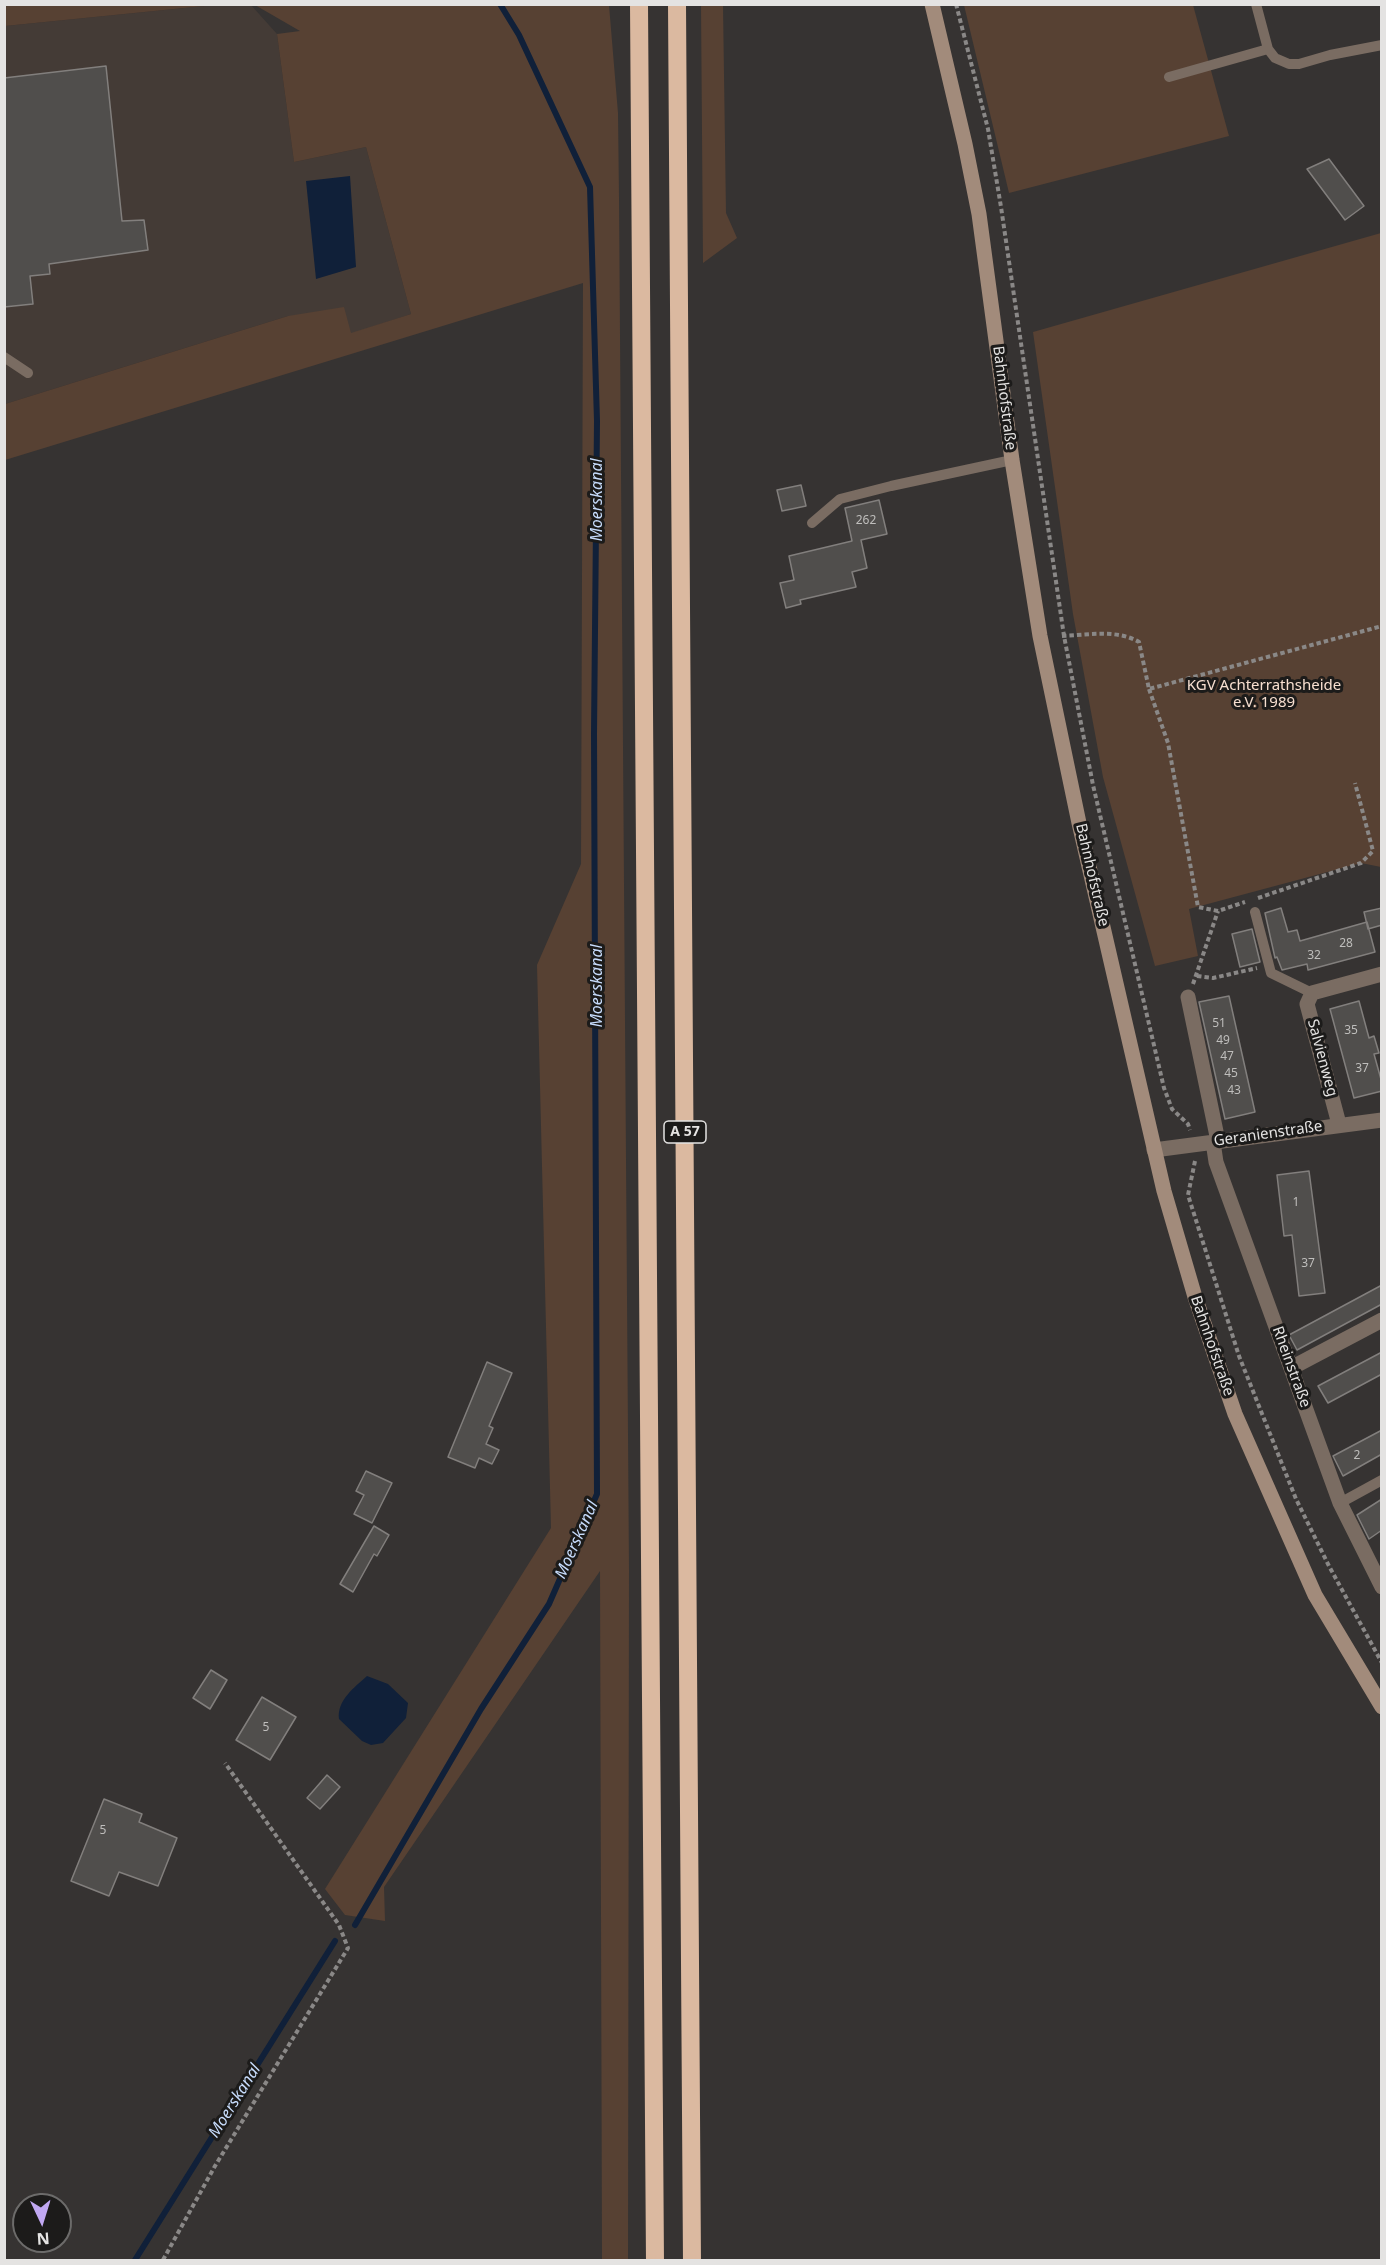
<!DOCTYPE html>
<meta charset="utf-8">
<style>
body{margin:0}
#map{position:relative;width:1386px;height:2265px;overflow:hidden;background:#363332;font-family:"Noto Sans",sans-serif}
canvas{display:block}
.frame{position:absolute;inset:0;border:6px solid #e4e3e2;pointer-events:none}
.north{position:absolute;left:12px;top:2193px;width:60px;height:60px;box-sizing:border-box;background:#1c1b1a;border:2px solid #6c6b6a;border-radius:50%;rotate:176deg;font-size:16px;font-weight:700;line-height:24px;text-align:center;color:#e4e3e2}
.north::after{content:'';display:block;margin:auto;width:21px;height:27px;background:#c1a8f3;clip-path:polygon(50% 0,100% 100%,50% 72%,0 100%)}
</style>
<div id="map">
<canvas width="1386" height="2265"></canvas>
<div class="frame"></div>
<div class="north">N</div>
</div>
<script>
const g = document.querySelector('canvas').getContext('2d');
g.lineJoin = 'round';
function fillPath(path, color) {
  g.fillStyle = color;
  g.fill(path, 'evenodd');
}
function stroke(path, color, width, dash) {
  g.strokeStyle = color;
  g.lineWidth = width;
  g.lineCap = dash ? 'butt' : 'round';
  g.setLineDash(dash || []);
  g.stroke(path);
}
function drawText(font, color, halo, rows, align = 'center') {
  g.font = font + ' "Noto Sans",sans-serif';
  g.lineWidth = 6;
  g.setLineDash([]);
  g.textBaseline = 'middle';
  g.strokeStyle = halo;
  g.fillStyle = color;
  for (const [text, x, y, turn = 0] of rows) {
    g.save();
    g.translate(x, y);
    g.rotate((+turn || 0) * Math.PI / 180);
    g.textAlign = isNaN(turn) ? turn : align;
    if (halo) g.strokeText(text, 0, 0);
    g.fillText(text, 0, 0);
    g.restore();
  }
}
const built = new Path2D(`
 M214,5H251L277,34L294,162L366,147L411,314L351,334L288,316L5,404V26Z`);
const green = new Path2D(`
 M5,4H214V5L5,26Z
 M255,5H609L618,113L619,197L629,1570L628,2260H602L600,1571L384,1887L385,1921L345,1915L325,1889L551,1528L537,965L581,864L583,283L5,460V404L288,316L344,307L351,333L411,314L366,147L294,162L277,34L300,31Z
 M701,5H723L726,213L737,238L703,263Z
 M964,5H1193L1229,136L1009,193Z
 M1381,233V867L1361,863L1189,909L1198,956L1155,966L1103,777L1073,614L1033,332Z`);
const water = new Path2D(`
 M350,176L356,267L316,279L306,181Z
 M367,1676L388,1684L408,1703L406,1718L383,1743L371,1745L362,1741L339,1719C337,1700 354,1688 367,1676Z`);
const stream = new Path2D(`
 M355,1925L481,1709L549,1604L597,1494L594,734L597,421L590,187L519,35L500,4
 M135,2260L335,1941`);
const building = new Path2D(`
 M106,66L122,221L144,220L148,250L49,264L50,274L30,276L33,304L4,307V78Z
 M1329,159L1364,206L1345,220L1307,169Z
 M801,485L806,506L782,511L777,490Z
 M879,500L887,534L861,540L867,568L852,572L856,587L800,600L801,604L786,608L780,583L794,580L789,556L852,541L845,508Z
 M1281,908L1288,932L1297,930L1300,941L1367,922L1375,952L1308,970L1307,964L1282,970L1277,957L1275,958L1265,913Z
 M1382,908V925L1368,929L1364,912Z
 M1252,929L1260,962L1240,967L1232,934Z
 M1229,996L1255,1112L1225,1119L1199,1002Z
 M1359,1001L1369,1038L1374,1036L1379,1053L1374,1054L1382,1083V1091L1354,1098L1330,1009Z
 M1309,1171L1325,1293L1299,1296L1292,1235L1284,1236L1277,1175Z
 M1382,1285V1304L1297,1350L1289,1335Z
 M1382,1352V1374L1328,1403L1318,1386Z
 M487,1362L512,1373L489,1426L493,1428L486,1444L499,1450L492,1464L479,1458L475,1468L448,1457Z
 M1382,1430V1454L1343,1476L1333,1456Z
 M366,1471L392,1483L372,1523L354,1514L364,1495L356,1491Z
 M1382,1499V1530L1369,1539L1357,1515Z
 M374,1526L389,1535L377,1556L374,1554L353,1592L340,1584Z
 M211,1670L227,1680L210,1709L193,1698Z
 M262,1697L296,1717L270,1760L236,1740Z
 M327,1775L340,1787L320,1809L307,1798Z
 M104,1799L142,1814L139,1822L177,1838L158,1886L119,1872L109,1896L71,1881Z`);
const path = new Path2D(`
 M956,4L988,129L1001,207L1064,636L1093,785L1164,1088L1172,1109L1188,1124L1190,1130
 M1062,636C1088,635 1117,629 1139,642L1149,689L1382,626
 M1149,689L1168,743L1198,907L1218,911L1245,902
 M1258,898L1361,863L1373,851L1355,783
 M1197,976L1213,978L1257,968
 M1193,984L1218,911
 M1195,1161L1188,1195L1239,1356L1296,1499L1329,1566L1382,1663
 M163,2260L215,2166L348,1948L339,1925L225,1763`);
const lane = new Path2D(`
 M1256,4L1268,49L1275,58L1289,64H1299L1330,55L1382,45
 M1169,77L1268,49
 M4,357L28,373
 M812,523L840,499L891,486L1012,460
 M1255,912L1271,973L1312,993
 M1340,1503L1382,1480`);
const street = new Path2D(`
 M1188,997L1218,1141
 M1339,1124L1307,1004L1312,993L1382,974
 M1213,1142L1216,1162L1340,1503L1382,1587
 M1154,1150L1382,1120
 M1291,1368L1382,1320`);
const secondary = new Path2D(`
 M932,4L965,144L979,214L1012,460L1040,636L1079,823L1164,1191L1195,1297L1235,1414L1315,1595L1382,1707`);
const highway = new Path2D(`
 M639,4L655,2260
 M677,4L692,2260`);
const numberNames = [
 ["262",866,521],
 ["28",1346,944],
 ["32",1314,956],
 ["51",1219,1024],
 ["35",1351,1031],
 ["49",1223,1041],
 ["47",1227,1057],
 ["37",1362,1069],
 ["45",1231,1074],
 ["43",1234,1091],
 ["1",1296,1203],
 ["37",1308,1264],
 ["2",1357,1456],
 ["5",266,1728],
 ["5",103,1831]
];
const shields = [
 [685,1132,42]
];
const shieldNames = [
 ["A 57",685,1132]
];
const streetNames = [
 ["Bahnhofstraße",1004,398,83],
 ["Bahnhofstraße",1092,875,77],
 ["Salvienweg",1322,1058,75],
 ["Geranienstraße",1268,1134,-8],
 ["Bahnhofstraße",1212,1346,71],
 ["Rheinstraße",1291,1367,70]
];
const parkNames = [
 ["KGV Achterrathsheide",1264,686],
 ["e.V. 1989",1264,703]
];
const waterNames = [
 ["Moerskanal",597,500,-90],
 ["Moerskanal",597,986,-90],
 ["Moerskanal",577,1540,-66],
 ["Moerskanal",235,2101,-58]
];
fillPath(built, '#443b36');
fillPath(green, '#574133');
fillPath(water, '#102039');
stroke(stream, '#102039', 6);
fillPath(building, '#504e4c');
stroke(building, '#827f7d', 1.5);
stroke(path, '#8a8887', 4, [4.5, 3]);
stroke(lane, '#7a6c62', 10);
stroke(street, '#7a6c62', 15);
stroke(secondary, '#a28b7b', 15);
stroke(highway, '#dbb9a0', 18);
drawText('12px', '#bfbebc', null, numberNames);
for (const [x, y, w] of shields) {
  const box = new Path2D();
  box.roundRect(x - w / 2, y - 11, w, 22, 4.5);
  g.fillStyle = '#1c1b1a';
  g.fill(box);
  stroke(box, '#e4e3e2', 1.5);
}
drawText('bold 14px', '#e4e3e2', null, shieldNames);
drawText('15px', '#e4e3e2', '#1c1b1a', streetNames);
drawText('15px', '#f7dfd0', '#1c1b1a', parkNames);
drawText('italic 16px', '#c7dcfc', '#1c1b1a', waterNames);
</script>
